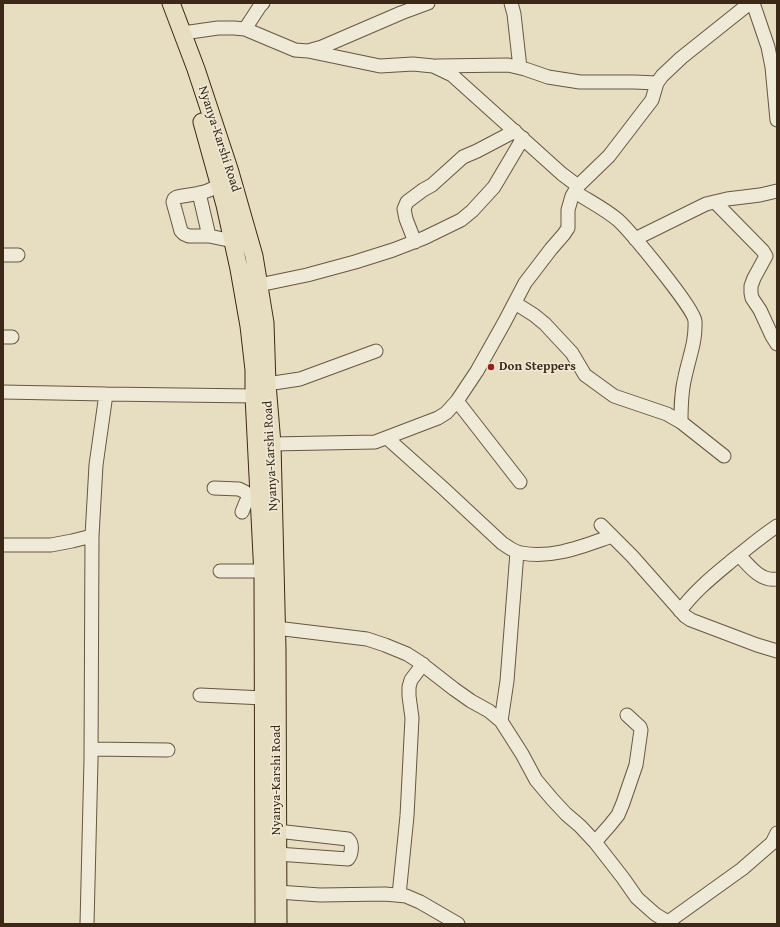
<!DOCTYPE html>
<style>
body{margin:0}
#map{position:relative;width:780px;height:927px;overflow:hidden;background:#e7dec1;font-family:"Gentium Book Plus",serif}
canvas{display:block}
.frame{position:absolute;inset:0;border:4px solid #3c2816;pointer-events:none}
</style>
<div id="map">
<canvas width="780" height="927"></canvas>
<div class="frame"></div>
</div>
<script>
const g = document.querySelector('canvas').getContext('2d');
g.lineJoin = 'round';
function stroke(path, color, width, dash) {
  g.strokeStyle = color;
  g.lineWidth = width;
  g.lineCap = dash ? 'butt' : 'round';
  g.setLineDash(dash || []);
  g.stroke(path);
}
function drawText(font, color, halo, rows, align = 'center') {
  g.font = font + ' "Gentium Book Plus",serif';
  g.lineWidth = 3;
  g.setLineDash([]);
  g.textBaseline = 'middle';
  g.strokeStyle = halo;
  g.fillStyle = color;
  for (const [text, x, y, turn = 0] of rows) {
    g.save();
    g.translate(x, y);
    g.rotate((+turn || 0) * Math.PI / 180);
    g.textAlign = isNaN(turn) ? turn : align;
    if (halo) g.strokeText(text, 0, 0);
    g.fillText(text, 0, 0);
    g.restore();
  }
}
const minor = new Path2D(`
 M511,3L514,14L520,68
 M753,3L768,47L772,67L777,120
 M245,29L260,6L263,3
 M183,33L218,28H234L245,29L295,50L308,51L322,47L401,13L428,3
 M308,51L380,66L413,64L433,66L452,75L562,174L578,186
 M437,66L508,65L525,69L548,77L580,82H634L657,83
 M219,184C208,194 192,194 177,197L174,199L173,202L181,231L184,234L189,236H209L233,241
 M575,192C589,201 605,209 618,220C630,231 694,308 695,321C696,342 689,357 685,377C681,392 681,407 681,422
 M199,193L209,236
 M715,202L763,251L766,256L754,278L751,286V293L752,298L760,310L772,336L777,344
 M635,239L706,204L727,199L760,195L777,191
 M415,242L406,219L404,209L407,202L423,190L432,185L463,157L477,151L515,131
 M3,255H18
 M259,285L307,275L355,262L393,250L424,238L461,220L472,211L494,187L523,138
 M515,303L534,315L545,324L572,353L585,375L614,396L667,414L681,422L724,456
 M3,337H12
 M267,384L300,379L376,351
 M3,392L106,394
 M457,401L520,482
 M387,438L443,488L502,543C508,547 514,552 521,553C553,559 583,546 612,536
 M272,444L375,442L438,418L446,413L457,401L477,371L504,323L525,283L551,249L564,234L568,228V210L572,196L578,186L609,156L642,113L652,100L657,83L662,76L681,58L750,3
 M214,488L239,489L245,492L250,498L253,500L260,502
 M242,512L246,502L250,498
 M601,525L632,556L685,616L691,620L757,645L777,651
 M3,545H51L72,541L92,536
 M739,555C749,566 761,582 777,579
 M220,571H263
 M680,611C695,590 716,574 735,558C749,547 762,536 777,526
 M276,628L367,639L385,645L407,654L418,661L454,689L471,701L489,711L501,721L522,754L536,780L552,799L566,814L580,826L595,842L623,878L637,898L655,914L671,924
 M200,695L264,698
 M501,721L507,681L517,552
 M91,749L168,750
 M277,831L348,839C353,843 352,854 348,859L277,854
 M595,842L610,825L618,815L623,803L636,765L641,730L640,727L627,715
 M278,892L320,895L385,894L406,896L420,902L458,924
 M399,895L407,816L412,718L409,696V687L411,680L423,664
 M668,922L742,869L772,843L777,833
 M87,924L91,760L92,536L96,465L106,394L254,396`);
const major = new Path2D(`
 M171,3L196,69L230,172L254,256L265,323L267,384L272,444L277,649L278,924
 M202,122L225,205L239,269L249,326L254,370V396L263,576L264,924`);
const markers = [
 [491,367,4,"#8f2418"]
];
const streetNames = [
 ["Nyanya-Karshi Road",219,139,72],
 ["Nyanya-Karshi Road",271,456,-93],
 ["Nyanya-Karshi Road",277,780,-90]
];
const poiNames = [
 ["Don Steppers",499,367]
];
stroke(minor, '#675641', 15);
stroke(major, '#3c2816', 19);
stroke(minor, '#efead7', 13);
stroke(major, '#e7dec1', 17);
for (const [x, y, r, color] of markers) {
  const dot = new Path2D();
  dot.arc(x, y, r, 0, 2 * Math.PI);
  g.fillStyle = color;
  g.fill(dot);
  stroke(dot, '#efead7', 1.5);
}
drawText('13px', '#3c2816', '#efead7', streetNames);
drawText('bold 13px', '#3c2816', '#efead7', poiNames, 'left');
</script>
